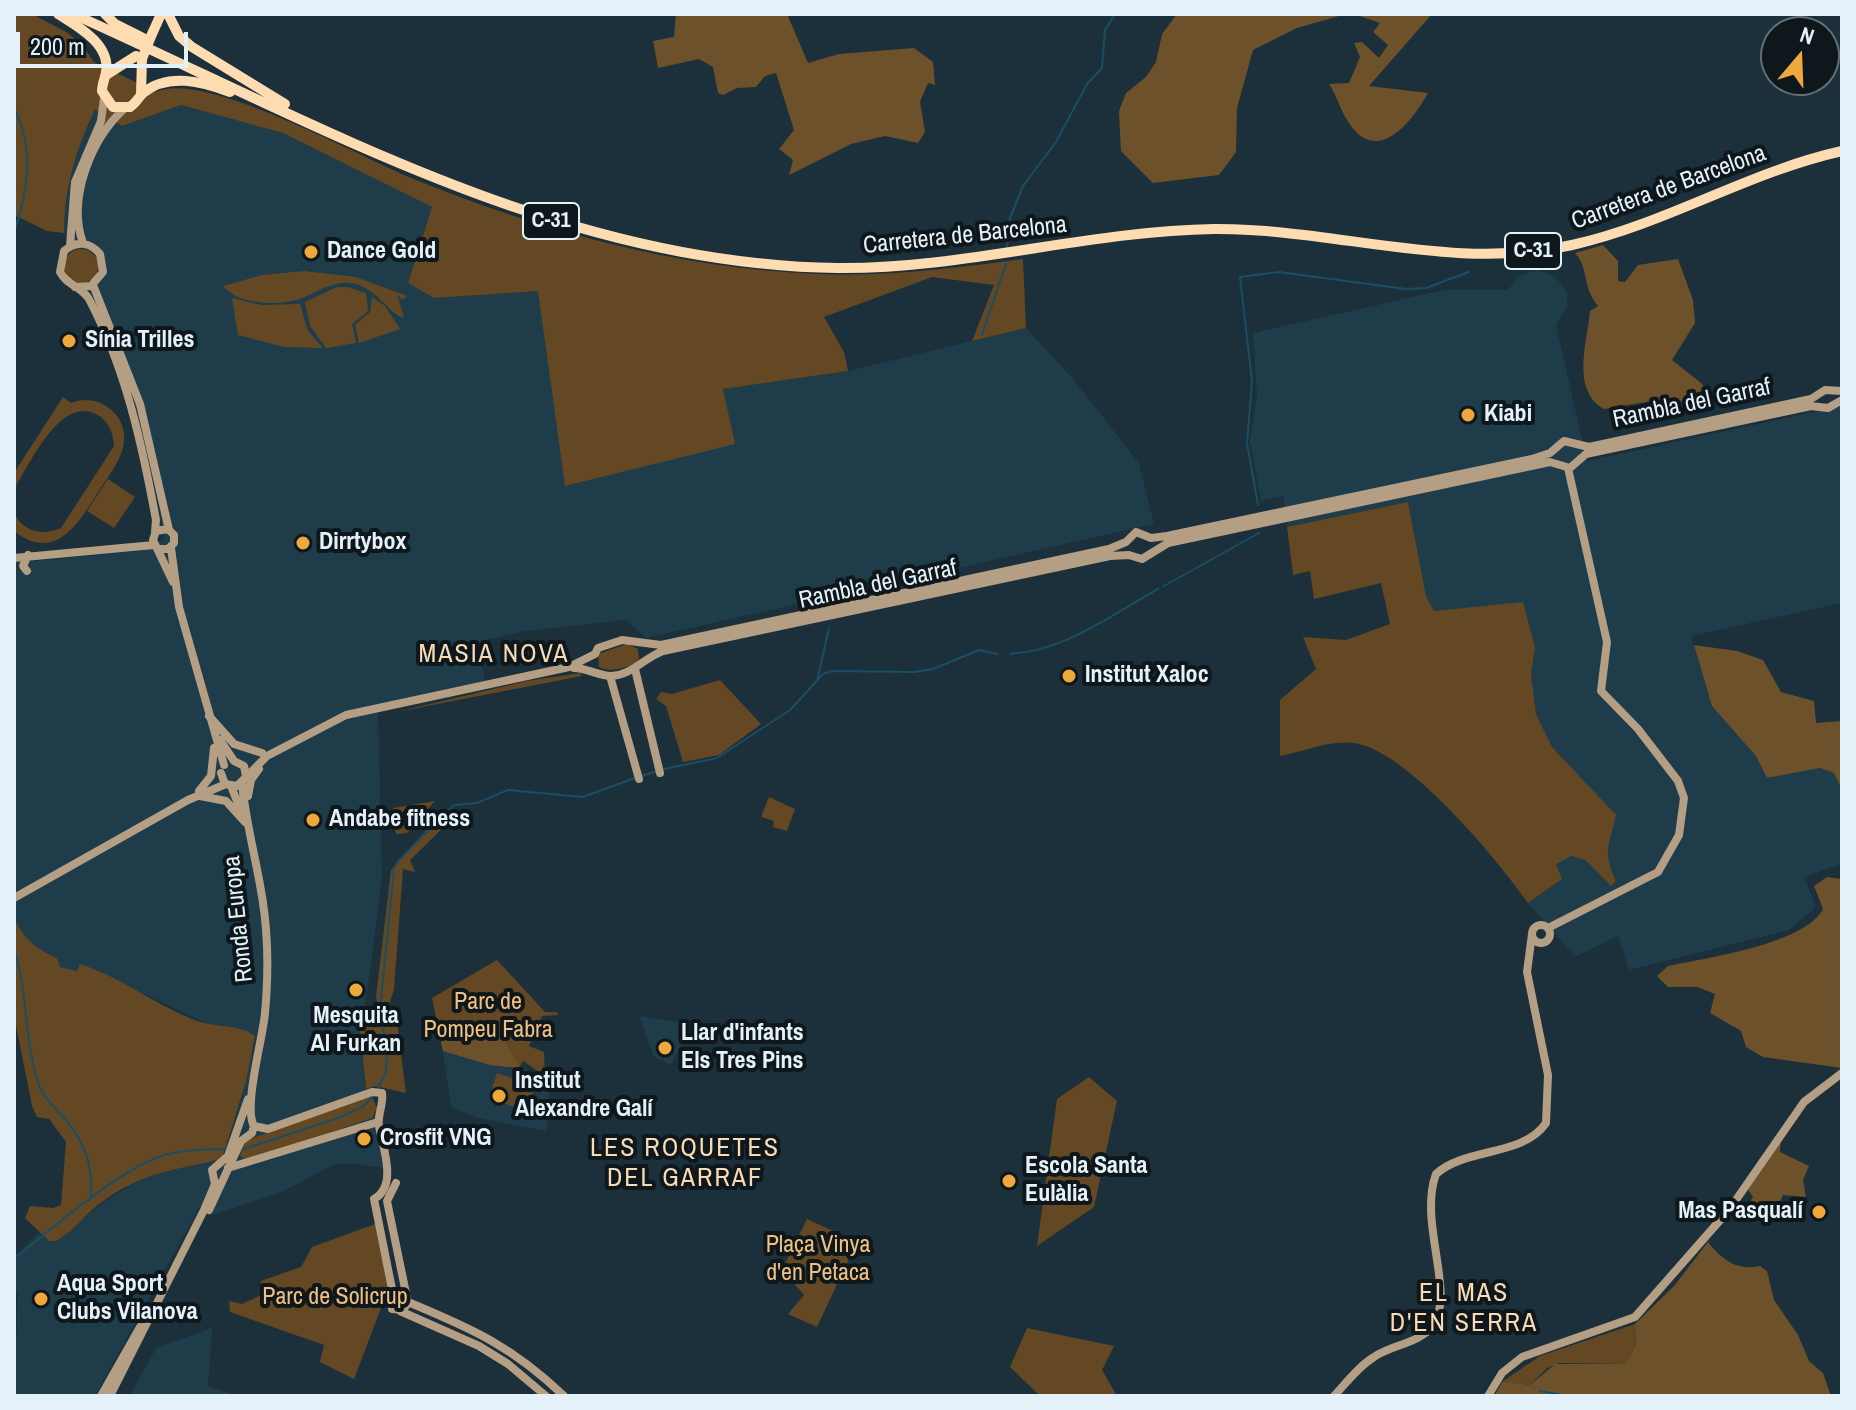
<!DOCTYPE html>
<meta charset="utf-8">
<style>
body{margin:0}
#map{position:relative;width:1856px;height:1410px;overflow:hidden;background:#1b303a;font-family:"Archivo Narrow",sans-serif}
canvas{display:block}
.frame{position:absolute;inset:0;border:16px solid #e5f1f8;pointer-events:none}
.north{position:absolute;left:1760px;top:16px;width:80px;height:80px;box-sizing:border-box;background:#0e171b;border:2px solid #646e73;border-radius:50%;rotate:19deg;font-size:22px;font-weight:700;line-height:32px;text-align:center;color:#e5f1f8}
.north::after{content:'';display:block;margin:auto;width:28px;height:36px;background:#eea83c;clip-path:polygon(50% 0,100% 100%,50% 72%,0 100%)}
.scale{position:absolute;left:16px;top:32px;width:172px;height:36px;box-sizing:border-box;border:4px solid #e5f1f8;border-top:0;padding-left:10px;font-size:24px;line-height:28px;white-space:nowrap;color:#e5f1f8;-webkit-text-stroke:6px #0e171b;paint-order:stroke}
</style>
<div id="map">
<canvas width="1856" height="1410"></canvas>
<div class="frame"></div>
<div class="north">N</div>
<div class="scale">200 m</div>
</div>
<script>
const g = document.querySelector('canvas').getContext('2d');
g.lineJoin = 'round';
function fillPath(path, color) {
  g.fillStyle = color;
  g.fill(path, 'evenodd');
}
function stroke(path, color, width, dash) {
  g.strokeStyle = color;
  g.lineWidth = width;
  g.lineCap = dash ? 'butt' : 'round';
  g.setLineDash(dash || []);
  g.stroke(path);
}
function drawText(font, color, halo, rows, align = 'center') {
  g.font = font + ' "Archivo Narrow",sans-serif';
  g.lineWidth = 8;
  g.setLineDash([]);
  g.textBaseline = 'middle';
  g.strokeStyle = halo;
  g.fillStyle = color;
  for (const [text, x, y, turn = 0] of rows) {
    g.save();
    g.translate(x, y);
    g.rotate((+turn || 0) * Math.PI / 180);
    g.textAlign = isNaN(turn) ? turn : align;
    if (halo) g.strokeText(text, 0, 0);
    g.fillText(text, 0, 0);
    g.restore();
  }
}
const built = new Path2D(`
 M181,105L283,133L432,207L408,283L434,298L538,291L735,444L722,389L848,371L1026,328L1074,380L1139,463L1154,524L646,638L626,620L525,631L477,642L485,681L378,704L382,878L366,1000L359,1025L365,1087L379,1128L383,1168L353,1163L333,1165L284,1191L213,1215L200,1207L95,1396H14L18,1296L14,1284V1258L39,1232L49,1241H57L99,1205L134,1183L166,1169L222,1159L253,1049L255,1036L250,1032L216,1028L144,994L60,967L57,958L37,949L23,937L14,918V563L141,551L164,539L143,427L83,266L64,233V201L74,155L95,108L122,126Z
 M1537,270L1554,276L1567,291V307L1556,325L1587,461L1842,406V603L1691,636L1712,706L1756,756L1767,778L1820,768L1834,773L1842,790V864L1804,877L1816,907L1789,930L1629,970L1618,936L1575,957L1528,903L1562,879L1555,864L1571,856L1585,860L1612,886L1616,881L1606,859L1605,848L1616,816L1552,747L1536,714L1531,674L1535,648L1434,611L1426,596L1408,502L1287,527L1283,496L1261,501L1250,441L1257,396L1253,333L1444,290H1508L1518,276Z
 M639,1016L684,1023L683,1031L687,1033L671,1065L654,1057Z
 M443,1051L490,1065L527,1070L551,1085L546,1131L478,1118L451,1107Z
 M212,1328L208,1386L238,1396H130L156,1348Z`);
const green = new Path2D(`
 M14,14H32L68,33L83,46L94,62L156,92C203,69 358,156 409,177C540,231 675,268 818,274C886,277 955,268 1023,259L1026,328L972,341L994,285L932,277L824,317L844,352L848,371L723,389L735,444L565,486L538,291L434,298L408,283L432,207L283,133L181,105L122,126L110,118L84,167L73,239L78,180L104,117L95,109C76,150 64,187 64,233L47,231L14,215Z
 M64 266a17 17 0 1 1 34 0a17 17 0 1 1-34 0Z
 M304,271L356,277L407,296L402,300L397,294L404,318C386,314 375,280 341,283C326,285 313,294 300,299C278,306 238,305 223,286L262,275Z
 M337,287H348L366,293L368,311L352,324L356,343L326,348L310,326L305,302Z
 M372,297L385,306L400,329L359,343L355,325L370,312Z
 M232,298L261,305L300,304L308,331L323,348L284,347L238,335Z
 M63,397L71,403C100,391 131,417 123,448C119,463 107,478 99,491C79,522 56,564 14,531V513C24,532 41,536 61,528L114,446C113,433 109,421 96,414C60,396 30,464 14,489V473Z
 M108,479L135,497L114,528L87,511Z
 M1408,502L1426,596L1434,611L1523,602L1535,648L1531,674L1536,714L1552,747L1616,815C1609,847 1602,850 1616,881L1611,886L1585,860L1571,856L1556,864L1562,879L1528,903C1498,860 1405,748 1353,743C1329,740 1303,752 1280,756V700L1316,669L1303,637L1346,640L1390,624L1381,583L1314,599L1310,571L1293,575L1287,527Z
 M627,644L638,649L639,660C630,668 610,673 599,667L598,654Z
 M580,673L582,676L396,712L527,681Z
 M720,680L761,724L719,755L683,762L666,706L656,699L661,692L672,694Z
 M769,797L795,809L787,831L773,827L774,821L761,817Z
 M435,801L407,833L397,834L393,828V808Z
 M441,813L446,825L410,860L415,872L403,869L394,989L390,1002L378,1005L376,997L391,870Z
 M14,918C25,940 35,948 57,958L60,967L77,971L80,964C123,978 158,1007 200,1022C216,1027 243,1025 255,1036L246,1081L222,1159C172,1171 144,1171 99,1204C84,1216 73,1232 56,1241H49L25,1218L30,1206L53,1208L61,1205L66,1142L49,1119L37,1117L32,1106L14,1015Z
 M497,960L545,1012H557L558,1015L542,1016L529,1046L544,1052L545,1076L523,1061L519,1068L490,1065L443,1051L432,998Z
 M395,1007L406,1093L375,1086L366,1089L359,1025L362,1015Z
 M497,1073L535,1086L526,1111L489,1098Z
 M1089,1077L1117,1101L1094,1207L1037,1246L1057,1099Z
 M372,1096L377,1108L372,1118L248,1161L240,1156L245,1141Z
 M807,1219L857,1242L817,1327L788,1314L804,1295L782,1270Z
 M375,1224L389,1287L354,1379L320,1362L324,1345L230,1312L229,1301L242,1304L261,1295V1281L301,1267L312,1247Z
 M1635,1324L1636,1345L1625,1364L1559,1363L1547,1368L1530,1385L1503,1381L1540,1356Z
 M1027,1328L1114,1346L1102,1370L1117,1396H1040L1010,1367Z`);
const forest = new Path2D(`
 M676,14H787L808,63L839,54L914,48L933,62L935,85L928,83L920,102L925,132L918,143L885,136L851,144L789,175L793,160L779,149L794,130L776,73L765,76L756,87L737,88L723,95L718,93L713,67L699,59L658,68L653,41L674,37Z
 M1177,14H1346L1297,28L1253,50L1237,108L1236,152L1219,175L1153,183L1121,151L1119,111L1126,93L1146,77L1156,62L1162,34Z
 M1354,14H1432L1369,86L1428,93C1413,120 1378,167 1349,123C1341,112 1337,96 1329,84L1349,83L1360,57L1354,43L1362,42L1379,58L1388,45L1373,32L1380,23Z
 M1603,245L1618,261V281L1625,282L1638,265L1678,259L1693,300L1695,323L1672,360L1701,383L1712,397L1711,404L1659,409L1658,400L1604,409C1571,390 1587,343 1590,311L1598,306C1581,285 1590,270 1575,253Z
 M1694,645L1737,651L1763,660L1781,692L1814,701L1816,723L1842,721V790L1834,773L1820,768L1767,778L1756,756L1712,706Z
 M1827,877L1842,879V1068L1763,1057L1746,1047L1741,1031L1710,1013L1715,994L1697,987H1668L1657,976L1668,966C1706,958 1805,944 1823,909L1814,886Z
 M483,1027L494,1036L501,1035L518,1064L517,1068L490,1065L443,1051L441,1041Z
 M1781,1139L1780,1152L1809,1166L1803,1180L1806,1197L1783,1195L1774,1216L1748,1219L1742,1215L1753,1197L1747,1188Z
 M1708,1242C1722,1260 1737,1271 1760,1266L1767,1271L1774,1300L1798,1335L1809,1361L1823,1373L1831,1396H1494L1503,1381L1530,1385L1555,1364H1625L1636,1345L1635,1324L1674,1286Z`);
const stream = new Path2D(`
 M14,108C35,149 28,191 14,233
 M1007,247L1010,218L1023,186L1056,142L1087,84L1102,68L1105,30L1115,14
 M982,335L1006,264
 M1258,505L1247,443L1252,381L1240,277L1279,272L1406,289L1426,288L1469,272
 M1164,586L1259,533
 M1010,654C1065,651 1111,615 1158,589
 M817,681L829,628
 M664,769L717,758L790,710L823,674L832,671L915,672L933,669L979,650L998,654
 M641,776L658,771
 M14,949C29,994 23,1044 41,1090C46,1100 57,1110 65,1119C86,1143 93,1168 91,1199
 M377,1090L386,1072L387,1052L380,1008L394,868L399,860L454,805L477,803L508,790L583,797L635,778
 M244,1149L341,1117L364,1106L373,1096
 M14,1258C58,1225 101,1184 151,1160C173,1149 201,1150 225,1149
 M1540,1391L1569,1396`);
const secondary = new Path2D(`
 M83,243C67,199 91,139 124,109
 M70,246L75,182L101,121L104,98
 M93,285L140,404L169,530
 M75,287L91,286L103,272L100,254C90,242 77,240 64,251L60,272C67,286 84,287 90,301C126,370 142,444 156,520L155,532
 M171,548L179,607L224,765
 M160,549H168L174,543V535L168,529L156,531L153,540L173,582
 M14,558L154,545
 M27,571L23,566L28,555
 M574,668C587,668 599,676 611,676C632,675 644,658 663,651L1110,556L1129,555L1142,559L1168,543L1550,462L1570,468L1586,454L1811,406L1828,408L1842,400
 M635,669L660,773
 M610,676L639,779
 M209,716L234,744L262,753
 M220,740L234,761L244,766L246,776
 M221,773L225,784L237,786L267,756L346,715L569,667L595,654L598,648L622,640L661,645L1109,549L1126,542L1136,532L1151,538L1167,536L1532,459L1550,453L1564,441L1589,447L1811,399L1825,390L1842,391
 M242,783C245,817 254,851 260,885C268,926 269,971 265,1013C263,1038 243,1107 254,1126
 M231,786L241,811
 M199,791L211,776L214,748
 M200,796L226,801L245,822
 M248,796L251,780L259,769
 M14,898L188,800L226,784
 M1532 934a9 9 0 1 1 18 0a9 9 0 1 1-18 0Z
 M1548,928L1658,872L1679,835L1684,798L1678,781L1638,729L1601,691L1607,642L1568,468
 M254,1126L268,1129L372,1092L382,1093C384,1104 377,1115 379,1126C383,1148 398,1186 374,1199L393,1294
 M228,1168L378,1122
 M396,1183L387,1201L408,1303L403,1310L392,1309V1296L398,1292L406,1295
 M209,1210L241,1141L252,1133L254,1126
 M408,1302C473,1329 513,1347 564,1396
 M400,1311L479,1346L508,1364L546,1396
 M101,1396L140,1327
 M110,1396L204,1210L215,1184L212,1170L228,1156L248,1099
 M1334,1396C1346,1383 1359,1366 1374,1357C1391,1345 1421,1343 1433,1325C1456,1294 1418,1221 1436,1174C1466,1147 1523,1157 1546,1123L1548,1075L1527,972L1532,934
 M1488,1396L1502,1373L1522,1357L1635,1317L1729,1210L1804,1102L1842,1073`);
const highway = new Path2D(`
 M58,14C77,26 111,44 106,72C105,79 102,84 102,91L113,107H130C136,103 138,98 143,93C168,72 203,82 230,92
 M73,14C319,124 561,265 838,268C965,269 1087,231 1214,229C1334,228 1452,272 1572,245C1666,224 1748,172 1842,151
 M105,14L115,24L147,40
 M168,14L179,36L192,47L285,104
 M152,34L161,14
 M106,75L136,56
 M141,94L142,59`);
const highwayBridge = new Path2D(`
 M142,59L152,34`);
const markers = [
 [311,252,8,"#eea83c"],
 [69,341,8,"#eea83c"],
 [1468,415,8,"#eea83c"],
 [303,543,8,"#eea83c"],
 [1069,676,8,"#eea83c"],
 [313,820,8,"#eea83c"],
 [356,990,8,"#eea83c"],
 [665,1048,8,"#eea83c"],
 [499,1096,8,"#eea83c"],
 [364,1139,8,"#eea83c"],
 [1009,1181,8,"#eea83c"],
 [1819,1212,8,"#eea83c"],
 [41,1299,8,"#eea83c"]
];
const shields = [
 [551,221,56],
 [1533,251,56]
];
const shieldNames = [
 ["C-31",551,221],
 ["C-31",1533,251]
];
const streetNames = [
 ["Carretera de Barcelona",1669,188,-20],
 ["Carretera de Barcelona",965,236,-6],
 ["Rambla del Garraf",1692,404,-12],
 ["Rambla del Garraf",878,585,-12],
 ["Ronda Europa",239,919,-96]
];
const poiNames = [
 ["Dance Gold",327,252],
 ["Sínia Trilles",85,341],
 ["Kiabi",1484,415],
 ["Dirrtybox",319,543],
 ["Institut Xaloc",1085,676],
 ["Andabe fitness",329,820],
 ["Mesquita",356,1017,"center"],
 ["Al Furkan",356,1045,"center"],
 ["Llar d'infants",681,1034],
 ["Els Tres Pins",681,1062],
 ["Institut",515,1082],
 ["Alexandre Galí",515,1110],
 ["Crosfit VNG",380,1139],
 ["Escola Santa",1025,1167],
 ["Eulàlia",1025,1195],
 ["Mas Pasqualí",1803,1212,"right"],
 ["Aqua Sport",57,1285],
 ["Clubs Vilanova",57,1313]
];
const parkNames = [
 ["Parc de",488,1003],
 ["Pompeu Fabra",488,1031],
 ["Plaça Vinya",818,1246],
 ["d'en Petaca",818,1274],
 ["Parc de Solicrup",335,1298]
];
const neighbourhoodNames = [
 ["MASIA NOVA",494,655],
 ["LES ROQUETES",685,1149],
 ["DEL GARRAF",685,1179],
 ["EL MAS",1464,1294],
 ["D'EN SERRA",1464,1324]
];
fillPath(built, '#1f3c4a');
fillPath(green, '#634823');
fillPath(forest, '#6d512a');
stroke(stream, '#1a4e65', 2);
stroke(secondary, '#b49f84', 8);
stroke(highway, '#fddcb2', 10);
stroke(highwayBridge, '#fddcb2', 10);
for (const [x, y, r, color] of markers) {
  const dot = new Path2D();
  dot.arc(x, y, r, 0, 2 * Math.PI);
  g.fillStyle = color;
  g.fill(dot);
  stroke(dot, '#0e171b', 3);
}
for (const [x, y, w] of shields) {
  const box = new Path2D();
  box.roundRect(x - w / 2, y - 18, w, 36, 6);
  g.fillStyle = '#0e171b';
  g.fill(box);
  stroke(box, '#e5f1f8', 2);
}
drawText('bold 22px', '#e5f1f8', null, shieldNames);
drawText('24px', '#e5f1f8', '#0e171b', streetNames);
drawText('bold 24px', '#e5f1f8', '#0e171b', poiNames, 'left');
drawText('24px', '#efc081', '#0e171b', parkNames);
g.letterSpacing = '2px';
drawText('26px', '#f8dab4', '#0e171b', neighbourhoodNames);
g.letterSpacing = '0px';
</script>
